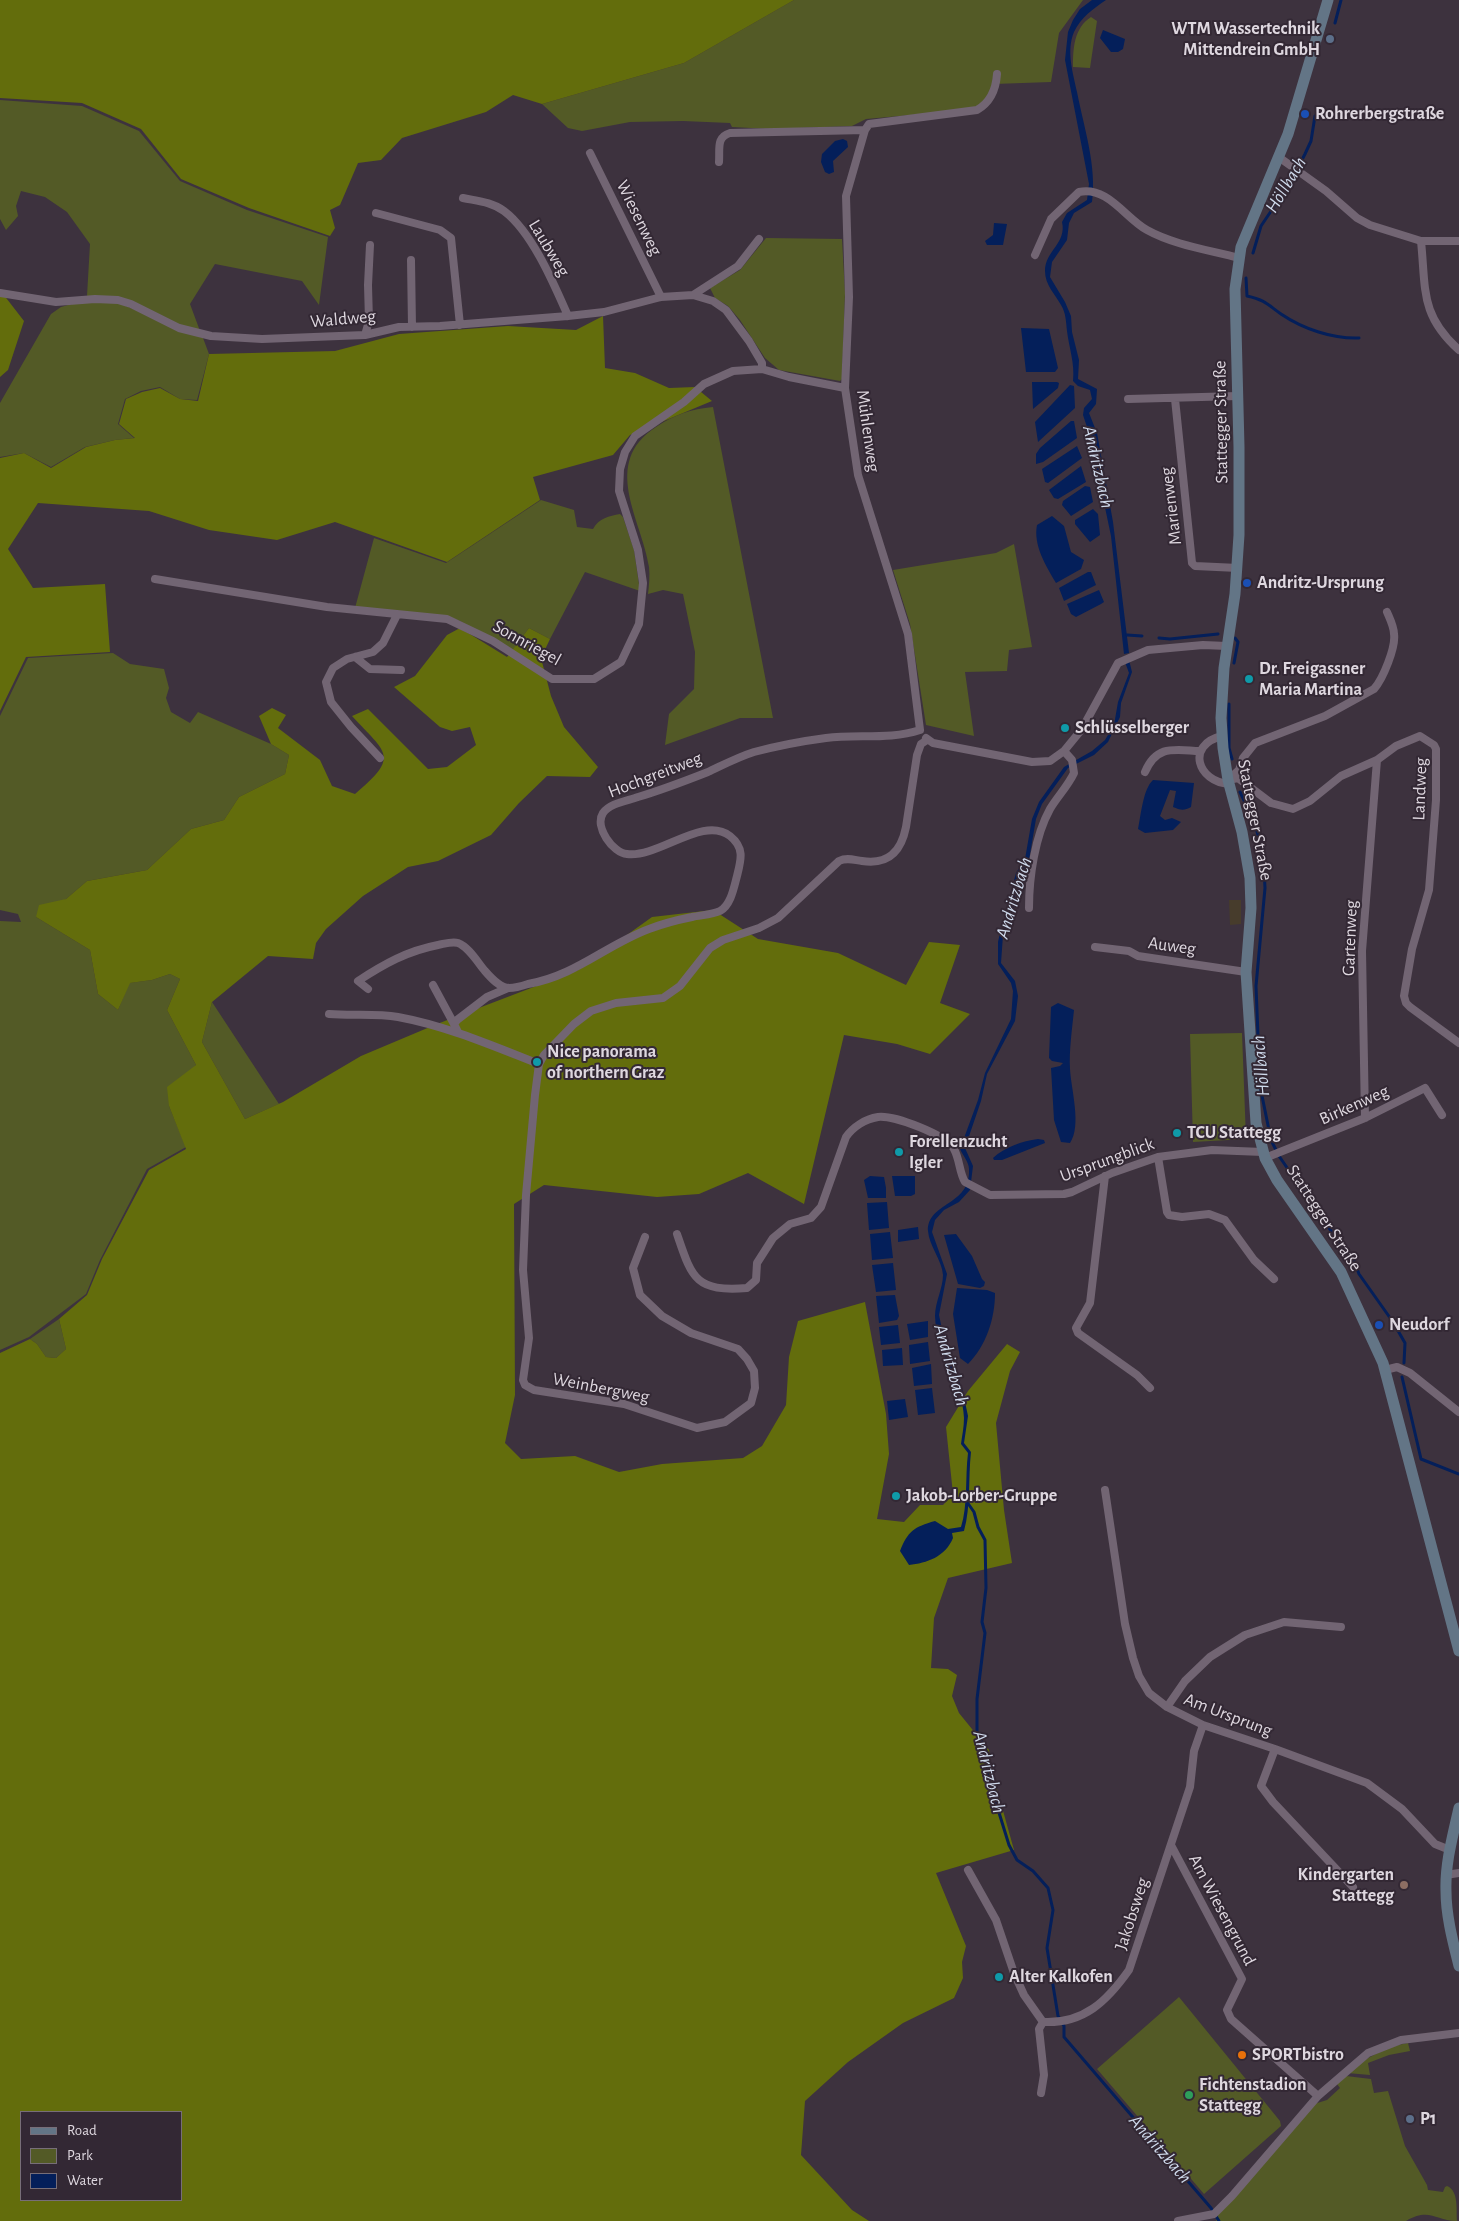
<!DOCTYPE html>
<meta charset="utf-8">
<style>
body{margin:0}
#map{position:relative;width:1459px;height:2221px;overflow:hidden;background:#3d323e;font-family:"Alegreya Sans",sans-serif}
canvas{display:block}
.legend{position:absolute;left:20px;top:2111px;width:162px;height:90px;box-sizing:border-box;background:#332834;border:1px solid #776e78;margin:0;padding:6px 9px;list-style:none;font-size:15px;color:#ded7df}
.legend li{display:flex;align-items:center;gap:10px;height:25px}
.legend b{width:25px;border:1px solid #776e78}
</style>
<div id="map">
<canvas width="1459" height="2221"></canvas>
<ul class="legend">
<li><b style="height:6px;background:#637586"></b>Road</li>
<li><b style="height:14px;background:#535a26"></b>Park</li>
<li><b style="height:14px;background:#041f5a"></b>Water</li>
</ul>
</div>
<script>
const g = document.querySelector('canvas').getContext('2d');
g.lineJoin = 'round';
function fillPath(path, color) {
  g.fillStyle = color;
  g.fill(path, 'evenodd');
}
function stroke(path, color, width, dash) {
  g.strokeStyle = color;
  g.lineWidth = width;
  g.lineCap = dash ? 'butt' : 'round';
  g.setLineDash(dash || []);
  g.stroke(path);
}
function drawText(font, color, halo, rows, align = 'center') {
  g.font = font + ' "Alegreya Sans",sans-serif';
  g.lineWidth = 4;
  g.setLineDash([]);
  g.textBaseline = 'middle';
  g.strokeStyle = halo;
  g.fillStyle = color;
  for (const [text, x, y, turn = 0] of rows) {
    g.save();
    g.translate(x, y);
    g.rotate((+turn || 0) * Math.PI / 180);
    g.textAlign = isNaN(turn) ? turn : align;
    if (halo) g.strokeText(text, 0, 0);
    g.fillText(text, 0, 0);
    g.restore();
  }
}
const industrial = new Path2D(`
 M1229,900H1241V924L1230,925Z`);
const green = new Path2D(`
 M794,0H1083L1059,33L1051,82L994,84L988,98L979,106L956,111L866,119L852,126L770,129L732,127L730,123L683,121L630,122L582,131L568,128L542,104L684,63Z
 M1091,17L1097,21L1090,68L1073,67C1073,48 1074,28 1091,17Z
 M0,100L82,106L139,131L180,181L247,210L328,237L319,305L302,281L215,264L190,304L200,331L171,323L134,303L87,296L90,244L67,212L45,197L21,191L16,206L18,216L6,230L0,219Z
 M766,238L842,239L845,293L842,379L840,381L779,370L765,358L740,320L728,306L715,298L710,288L740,270Z
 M79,302L119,303L203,338L209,354L197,400L180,399L160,387L141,391L125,399L118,424L134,438L115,440L85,447L51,467L24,453L0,457V403L51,314L61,307Z
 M713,407L773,718H740L665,745L669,714L694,689L695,652L683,594L663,590L648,594C649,585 650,576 649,567C642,520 600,463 656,427C674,415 691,409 713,407Z
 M541,500L574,510L577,527L593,529C599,518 609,516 620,514L623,517L634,550L640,591L585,572L550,639L529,628L512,651L460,621L446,617L355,608L374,538L446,563Z
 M1014,544L1032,647L1009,650L1007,671L965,672L974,736L926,725L910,624L893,570L996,553Z
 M113,653L130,664L164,669L169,688L166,698L171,712L190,723L198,712L271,744L289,755L285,774L239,797L224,820L191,829L147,870L87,881L66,899L36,917L90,950L98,994L118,1010L129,983L152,980L170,974L180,979L167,1010L196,1065L169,1106L186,1147L147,1169L100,1260L86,1294L29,1337L0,1350V921L21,922L18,914L0,910V716L28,658Z
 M212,1002L279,1104L245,1119L202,1042Z
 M1242,1033L1246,1139L1193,1142L1190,1034Z
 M59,1319L66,1349L56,1358L46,1357L37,1344L30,1339Z
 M1179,1997L1280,2121L1281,2126L1204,2194L1097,2069Z
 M1408,2043L1410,2051L1389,2055L1368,2063L1370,2075L1347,2073C1366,2058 1384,2047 1408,2043Z
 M1346,2076L1371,2079L1374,2093L1388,2091L1405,2146L1427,2185L1428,2190L1443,2192L1445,2187L1447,2186C1459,2191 1456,2209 1457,2221C1435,2221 1430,2207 1406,2221H1216L1218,2214L1314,2104L1327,2100L1340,2088L1337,2084Z`);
const forest = new Path2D(`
 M0,0H794L684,63L542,104L513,95L486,112L402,138L381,160L358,163L340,205L330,210L335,228L330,236L249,208L181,179L141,129L82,103L0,98Z
 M0,290L24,321L8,370L0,377Z
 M603,316L605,368L635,373L669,388L695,387L712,401L630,435L613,455L533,477L540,500L447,562L335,522L277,540L209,530L149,511L38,503L8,549L33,588L105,584L110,652L26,657L0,711V458L24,453L51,468L86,447L115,440L135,438L119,424L126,399L142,392L160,388L180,399L198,401L209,354L335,351L399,334L508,326L576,330Z
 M460,628L507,657L529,628L550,639L541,658L551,696L564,727L598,767L590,777L547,776L519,803L491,835L438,861L408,867L363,896L326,929L316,943L313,959L268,956L212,1002L202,1042L245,1119L283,1102L361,1056L437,1024L578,970L652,917L713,910L758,939L838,953L906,985L929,942L960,945L940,1003L970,1014L930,1054L897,1044L844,1035L804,1204L748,1173L699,1194L657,1197L544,1185L514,1204L515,1395L505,1443L521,1459L575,1456L619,1472L662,1464L743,1458L762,1446L786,1405L789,1357L798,1321L865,1302L886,1414L889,1454L877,1519L904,1522L920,1505H943L953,1494L946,1427L968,1391L1007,1344L1020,1352L1010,1371L996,1423L1004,1510L1012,1563L948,1578L934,1618L931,1668L948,1669L957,1675L952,1696L959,1713L989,1750L993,1775L1014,1850L936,1873L966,1946L962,1962L963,1978L954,1998L903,2023L848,2062L805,2101L801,2155L852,2210L869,2221H0V1353L30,1339L37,1344L46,1357L56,1358L66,1349L59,1319L87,1295L102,1259L149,1170L186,1149L169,1106L167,1087L196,1065L167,1010L180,979L170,974L152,980L130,983L118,1010L98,994L90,950L36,917L39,905L66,899L87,881L147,870L191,829L224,820L239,797L285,774L289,755L271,744L259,716L272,708L286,715L278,728L320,760L332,786L355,794C400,756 387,754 352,716L368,709L428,769L447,767L476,745L470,727L452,731L440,727L394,687L415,676L447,635ZM21,2112H181V2200H21Z`);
const water = new Path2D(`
 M1092,0H1106C1093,9 1081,17 1074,32C1066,51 1073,73 1077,92C1084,128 1097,166 1092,202L1074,213L1069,223L1067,240L1052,262L1050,277L1065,302L1071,316L1072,332L1079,360L1078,379L1097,389L1096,404L1089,413L1097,433L1113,522L1129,653L1124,654L1111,536L1090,436L1083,415L1084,408L1092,399L1090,390L1078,386L1073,381C1075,363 1069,348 1067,331C1066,322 1066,313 1061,305C1055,294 1045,285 1045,271C1045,251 1067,243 1062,222L1067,213L1087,200L1089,184L1065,60L1068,32L1073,20L1080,9Z
 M1103,30L1125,39L1123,49L1118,52H1111L1100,38Z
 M843,139L847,141L848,147L833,161L834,172L829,174L825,172L821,162L822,154L835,141Z
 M994,223L1007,224L1003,245H987L985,241L993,235Z
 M1021,328L1049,329L1058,368L1055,372H1026Z
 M1032,382H1057L1059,383L1058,388L1033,409Z
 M1070,385L1074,386L1075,408L1038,442L1035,422Z
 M1071,421H1074L1077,438L1043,462L1036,464V454L1040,448Z
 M1077,446L1082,458L1048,483L1045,482L1042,469Z
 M1081,466L1086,482L1058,499L1054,498L1049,490Z
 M1085,486L1090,487L1093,502L1071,516L1062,505L1063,501Z
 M1093,509L1098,514L1100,535L1090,542L1075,524V520Z
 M1052,516L1064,526L1071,552L1084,560L1081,569L1056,583C1046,566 1033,545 1037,525Z
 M1088,572H1091L1096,585L1064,601L1059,588Z
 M1099,590L1104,602L1101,604L1076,617L1071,614L1067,604Z
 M1129,660L1132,672L1121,703L1120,717L1108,742L1094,755L1068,768L1042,804L1036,819L1029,860L1016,888L1012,921L1003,935L1001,963L1015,981L1018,996L1015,1021L987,1074L981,1101L965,1148L973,1166L970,1190L959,1202L944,1210L935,1220L932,1232L947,1274L939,1315L948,1358L962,1388L968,1416L964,1443L971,1452C968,1479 971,1505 964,1531L952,1533L953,1538C945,1557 927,1563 909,1565L900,1551C908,1531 914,1527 935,1521L948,1529L961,1527C968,1505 965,1477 968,1453L961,1444C962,1436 964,1427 964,1418C963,1383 936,1352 935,1316C935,1302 943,1288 943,1275C942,1260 929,1246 928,1231C927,1202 971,1206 969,1169C969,1162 963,1156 960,1149L978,1100L985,1073L1011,1019L1013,991L1011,983L998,964V942L1000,933L1009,919L1012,888L1016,873L1025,859L1032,819L1039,802L1064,767L1092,751L1105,740L1114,725L1118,702L1129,673L1125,662Z
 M1153,780L1194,783L1191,807C1184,811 1180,810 1173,807L1176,791L1170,790L1160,816L1165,820L1172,818L1181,822L1173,830L1145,833L1138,829C1141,815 1143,789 1153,780Z
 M1058,1003L1074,1010C1072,1030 1069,1050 1070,1069C1071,1089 1082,1126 1070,1143L1061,1142L1054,1120L1051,1068L1060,1066L1063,1063L1052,1061L1049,1058L1051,1007Z
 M1038,1139L1044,1140L1045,1143L1002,1160H994L993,1158C1005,1147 1022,1141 1038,1139Z
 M870,1176L884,1177L886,1188V1198H868L864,1180Z
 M892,1176H915V1194L911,1196H895Z
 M887,1202L889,1228L869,1230L867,1203Z
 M918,1227L919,1239L898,1242V1230Z
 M890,1232L893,1258L872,1260L870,1234Z
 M956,1234L972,1256L982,1279L985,1282L984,1286L980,1288L958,1284L944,1235Z
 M893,1263L896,1290L876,1292L872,1265Z
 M957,1288L987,1290L995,1293C995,1319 986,1346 968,1364L960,1358L953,1314Z
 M895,1295L899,1316L897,1320L879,1323L876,1296Z
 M928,1321V1337L910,1340L907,1324Z
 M898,1325L900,1343L881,1345L879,1327Z
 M928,1342L930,1361L910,1364L909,1345Z
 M902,1348L903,1365L883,1366L882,1350Z
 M931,1364L932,1384L914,1386L912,1368Z
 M932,1388L935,1413L918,1415L915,1390Z
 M905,1399L908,1417L889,1420L887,1401Z`);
const stream = new Path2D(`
 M1335,23L1341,0
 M1253,253L1261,226L1290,183L1305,154L1311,141L1315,116
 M1246,278L1247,296C1265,300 1267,304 1281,314C1303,329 1333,339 1359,338
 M1127,635L1142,636
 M1159,638L1170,639L1218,634
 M1234,663L1238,642L1235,638
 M1229,704V748L1232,759
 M1240,792L1254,821L1263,852L1265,888L1256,986L1260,1086L1271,1140L1279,1156L1325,1223L1353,1258L1359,1274L1393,1322L1405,1343L1404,1363
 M1402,1377L1421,1459L1459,1474
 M967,1502L974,1512L978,1527L985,1540L986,1588L982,1622L985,1633L977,1699V1731L987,1753L988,1777L1009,1845L1017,1860L1033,1871L1048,1888L1053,1910L1047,1948L1058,2016L1064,2026V2037L1211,2208L1219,2221`);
const minor = new Path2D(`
 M590,153L661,297
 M1280,158L1326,191L1357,218L1370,225L1421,241H1459
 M719,162C720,149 716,137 730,133L865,130
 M463,198C477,201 492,202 504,211C532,232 554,284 568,316
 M376,213L440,230L451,238L460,325
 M1421,241C1426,290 1420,315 1459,350
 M1035,255L1051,219L1079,192C1108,186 1125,218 1147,230C1174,245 1209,250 1239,258
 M411,260L412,327
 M0,293L56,302L95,299L118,300L131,304L179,328L211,336L262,339L365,335L399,327L440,326L568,316L604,312L661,297L693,295L713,301L726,310L749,341L762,363V369L789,377L845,388
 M693,295L738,266L759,239
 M365,335L369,321L368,285L370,245
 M1128,399L1238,396
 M1175,399L1192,563L1195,566L1238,568
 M155,579L327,607L447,619L493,641L552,679H594L621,662L639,624L643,583L638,550L619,491L620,469L625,452L635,436L684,402L704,384L733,371L762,369
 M355,657L370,669L401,670
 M920,730L908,634L858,475L845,388L849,297L846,196L865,130L869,124L977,110C991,102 996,89 997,74
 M1222,736C1185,745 1198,782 1229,784
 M926,738L933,743L1032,762L1050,761L1064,751L1082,729L1118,663L1148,650L1203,645L1227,646
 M380,758L351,727L331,702L326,682L333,668L347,659L373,652L383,643L397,615
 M1145,772C1157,744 1175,750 1200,751
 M1228,780L1238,778L1271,803L1293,809L1310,801L1341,776L1377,760L1396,746L1420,736L1434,745L1436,749V800L1429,890L1412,949L1404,996L1406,1003L1410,1007L1459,1043
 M1228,780L1239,770L1243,758L1255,743L1325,716L1374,689C1383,679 1396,647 1394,634C1394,627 1390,619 1387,612
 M1029,908C1029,877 1035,836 1050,809C1057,797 1068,786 1074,773L1072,760L1064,751
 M1095,947L1129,951L1138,956L1246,972
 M433,985L454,1024
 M368,989L358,981C384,964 407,951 438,945C444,944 452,941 458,943C469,947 478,963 485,971C491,978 500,988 509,988C515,988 522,986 528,984C575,976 606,945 649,929C662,924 677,920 692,917C700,915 712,915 720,911C731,905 734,887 737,876C741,860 745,848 730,836C703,815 659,858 627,854C613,853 594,827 603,813C610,803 627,801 638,797C662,790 685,781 708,772C723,765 738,757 754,752C777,746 803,741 826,738C857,734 890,740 920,730
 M329,1014C352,1016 375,1013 398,1017C447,1026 493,1046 539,1064
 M458,1032L454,1024L457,1020L487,997L508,988
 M1365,1118L1362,951L1377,760
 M1158,1157L1167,1212L1169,1215L1182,1217L1209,1214L1225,1220L1254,1260L1274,1279
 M1265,1158L1365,1118L1425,1088L1442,1115
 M1105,1176L1090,1303L1076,1328L1078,1333L1137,1375L1150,1388
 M677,1234C692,1278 695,1292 747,1288L756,1280L757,1263L773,1238L790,1224L811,1218L821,1207L846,1137C853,1127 865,1119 878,1117C894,1115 947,1135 954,1149C960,1160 959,1172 965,1182L990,1195L1064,1194L1072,1192L1112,1173L1158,1157L1212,1150L1263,1152
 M645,1237L633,1268L640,1295L662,1316L691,1333L738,1349L747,1359L754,1371L755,1388L751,1403L725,1422L697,1428L624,1404L534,1390L525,1385L523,1380L529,1338L523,1270L526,1195L535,1095L539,1064L544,1055L574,1024L591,1011L616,1003L663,998L680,986L710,948L723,940L759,928L778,918L839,861C847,857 854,860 862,861C888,865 901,852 906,827L917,755L921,744L927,740
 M1385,1370L1397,1367L1410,1373L1459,1412
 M1105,1490L1125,1624L1133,1658L1139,1676L1149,1693L1167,1707L1203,1725L1275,1749L1367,1783L1402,1809L1435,1844L1450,1850
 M1167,1707L1185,1681L1210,1657L1245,1635L1284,1622L1341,1627
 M1275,1749L1261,1786L1273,1802L1353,1887
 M1171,1845L1242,1979L1227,2010L1231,2019L1318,2096
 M968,1870L996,1920L1014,1973L1024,1995L1043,2022
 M1446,1875L1459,1873
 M1043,2022C1084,2024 1107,2001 1129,1970L1190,1787L1194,1751L1203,1725
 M1041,2093L1044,2075L1039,2029L1043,2022
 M1178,2221L1214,2214L1232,2196L1318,2096L1368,2053L1401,2040L1459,2033`);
const secondary = new Path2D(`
 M1328,0L1288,134L1241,247L1235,289L1239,447V535L1235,594L1224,668L1221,718L1223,748L1228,780L1242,832L1250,878L1251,908L1246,972L1256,1123L1265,1158L1277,1180L1341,1272L1383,1363L1459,1651
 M1459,1808C1453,1835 1445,1863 1446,1891C1446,1916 1453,1942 1459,1966`);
const markers = [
 [1330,39,5,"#5c6f8a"],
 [1305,114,5,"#1a4fb4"],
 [1247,583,5,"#1a4fb4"],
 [1249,679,5,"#0f9aa8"],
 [1065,728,5,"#0f9aa8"],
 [537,1062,5,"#0f9aa8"],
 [1177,1133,5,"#0f9aa8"],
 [899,1152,5,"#0f9aa8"],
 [1379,1325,5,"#1a4fb4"],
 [896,1496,5,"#0f9aa8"],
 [1404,1885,5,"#8d6e63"],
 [999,1977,5,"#0f9aa8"],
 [1242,2055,5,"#e8710a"],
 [1189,2095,5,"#2e9e5b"],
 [1410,2119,5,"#5c6f8a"]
];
const poiNames = [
 ["WTM Wassertechnik",1320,29,"right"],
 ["Mittendrein GmbH",1320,50,"right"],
 ["Rohrerbergstraße",1315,114],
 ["Andritz-Ursprung",1257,583],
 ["Dr. Freigassner",1259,669],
 ["Maria Martina",1259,690],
 ["Schlüsselberger",1075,728],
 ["Nice panorama",547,1052],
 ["of northern Graz",547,1073],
 ["TCU Stattegg",1187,1133],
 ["Forellenzucht",909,1142],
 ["Igler",909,1163],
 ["Neudorf",1389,1325],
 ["Jakob-Lorber-Gruppe",906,1496],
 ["Kindergarten",1394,1875,"right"],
 ["Stattegg",1394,1896,"right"],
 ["Alter Kalkofen",1009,1977],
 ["SPORTbistro",1252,2055],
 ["Fichtenstadion",1199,2085],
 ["Stattegg",1199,2106],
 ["P1",1420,2119]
];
const streetNames = [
 ["Wiesenweg",639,218,64],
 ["Laubweg",549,248,59],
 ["Waldweg",343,319,-5],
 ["Stattegger Straße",1221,422,-91],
 ["Mühlenweg",868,431,82],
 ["Marienweg",1171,506,-97],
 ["Sonnriegel",527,643,29],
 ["Hochgreitweg",655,775,-21],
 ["Landweg",1420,789,-88],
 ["Stattegger Straße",1255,820,79],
 ["Gartenweg",1350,938,-88],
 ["Auweg",1172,946,8],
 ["Birkenweg",1354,1105,-24],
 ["Ursprungblick",1107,1160,-20],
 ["Stattegger Straße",1324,1218,57],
 ["Weinbergweg",601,1388,11],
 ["Am Ursprung",1228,1715,21],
 ["Am Wiesengrund",1222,1910,62],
 ["Jakobsweg",1132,1914,-72]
];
const waterNames = [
 ["Höllbach",1286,185,-59],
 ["Andritzbach",1098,467,77],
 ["Andritzbach",1014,898,-73],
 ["Höllbach",1261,1066,-95],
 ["Andritzbach",951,1365,74],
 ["Andritzbach",989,1772,76],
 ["Andritzbach",1160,2149,49]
];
fillPath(industrial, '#473c2c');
fillPath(green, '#535a26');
fillPath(forest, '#636d0c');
fillPath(water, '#041f5a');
stroke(stream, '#041f5a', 3);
stroke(minor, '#726573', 8);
stroke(secondary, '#637586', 11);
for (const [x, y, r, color] of markers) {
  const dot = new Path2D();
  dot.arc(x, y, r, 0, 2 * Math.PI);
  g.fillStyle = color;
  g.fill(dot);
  stroke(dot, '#332834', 2);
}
drawText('bold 18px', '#ded7df', '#332834', poiNames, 'left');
drawText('18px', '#ded7df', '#332834', streetNames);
drawText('italic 19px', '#cfdaec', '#332834', waterNames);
</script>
